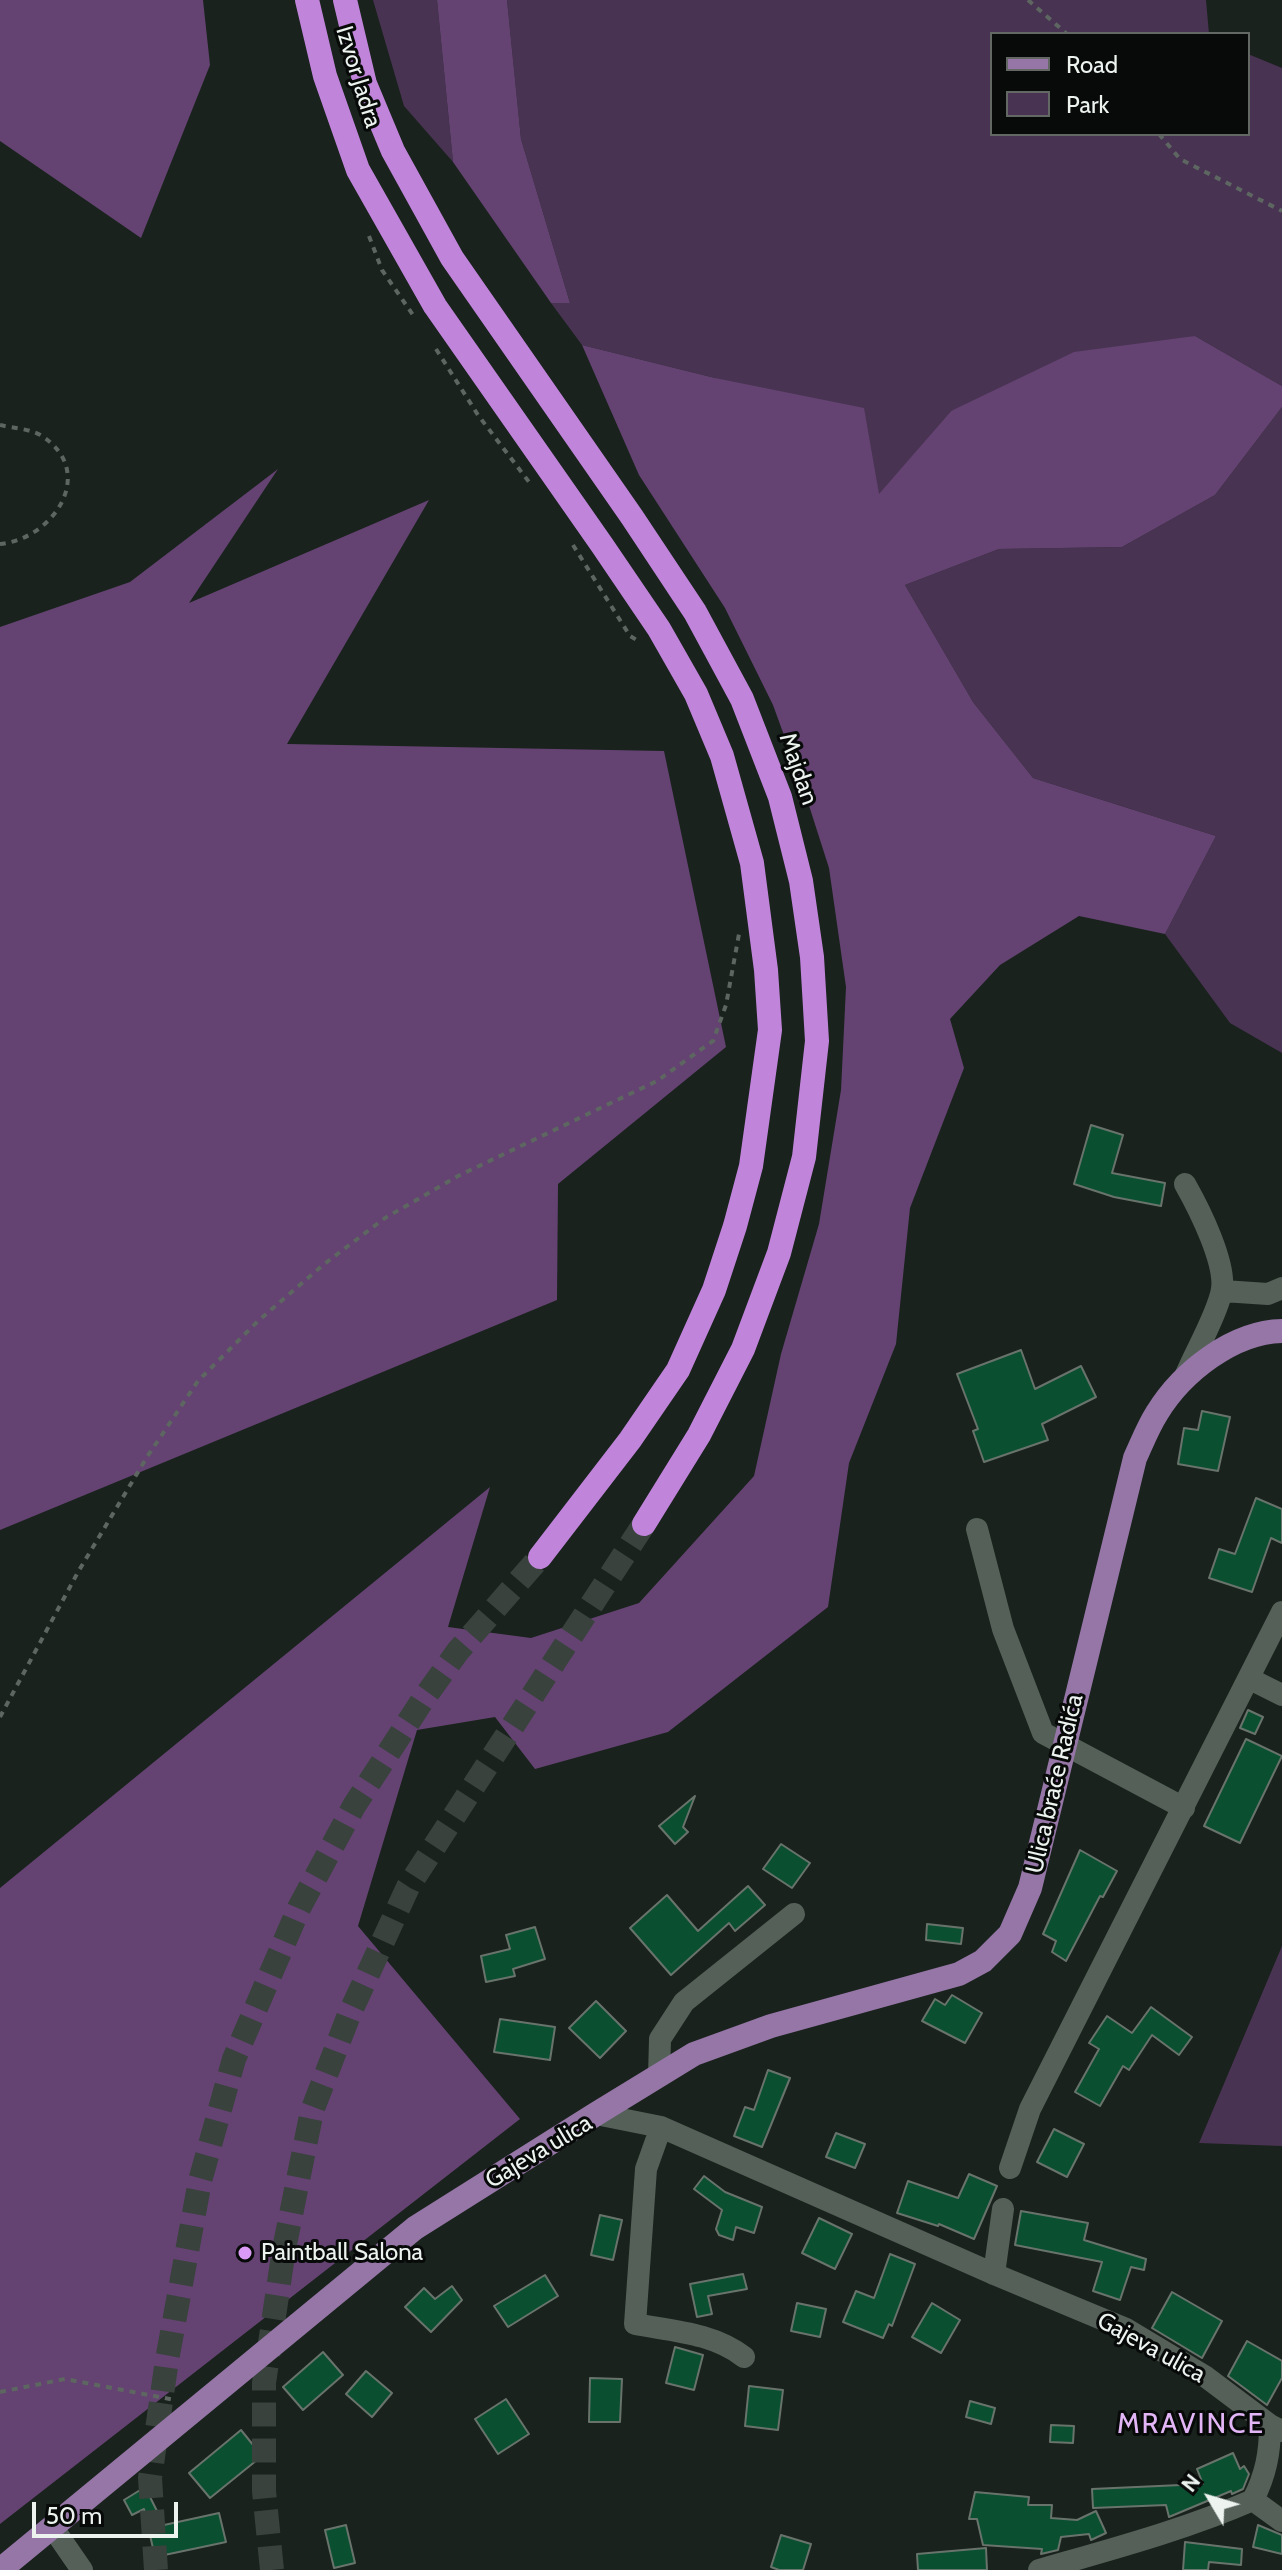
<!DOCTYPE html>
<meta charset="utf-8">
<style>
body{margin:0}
#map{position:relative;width:1282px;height:2570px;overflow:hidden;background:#19221c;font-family:Cabin,sans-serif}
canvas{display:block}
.legend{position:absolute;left:990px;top:32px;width:260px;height:104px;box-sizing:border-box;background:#070a08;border:2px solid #636865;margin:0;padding:10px 14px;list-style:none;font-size:24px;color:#edf4f0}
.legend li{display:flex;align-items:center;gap:16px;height:40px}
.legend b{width:40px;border:2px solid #636865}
.north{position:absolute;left:1170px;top:2458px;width:80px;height:80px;-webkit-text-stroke:6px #070a08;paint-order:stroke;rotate:308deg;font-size:22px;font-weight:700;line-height:32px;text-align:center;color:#edf4f0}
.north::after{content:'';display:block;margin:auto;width:28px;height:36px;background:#edf4f0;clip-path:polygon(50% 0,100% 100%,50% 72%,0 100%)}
.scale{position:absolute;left:32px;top:2502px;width:146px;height:36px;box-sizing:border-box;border:4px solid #edf4f0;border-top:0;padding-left:10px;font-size:24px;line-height:28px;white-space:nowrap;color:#edf4f0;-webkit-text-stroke:6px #070a08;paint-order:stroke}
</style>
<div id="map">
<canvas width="1282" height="2570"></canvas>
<ul class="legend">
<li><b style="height:10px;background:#9576a7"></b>Road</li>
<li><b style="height:22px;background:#493352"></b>Park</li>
</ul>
<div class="north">N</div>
<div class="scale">50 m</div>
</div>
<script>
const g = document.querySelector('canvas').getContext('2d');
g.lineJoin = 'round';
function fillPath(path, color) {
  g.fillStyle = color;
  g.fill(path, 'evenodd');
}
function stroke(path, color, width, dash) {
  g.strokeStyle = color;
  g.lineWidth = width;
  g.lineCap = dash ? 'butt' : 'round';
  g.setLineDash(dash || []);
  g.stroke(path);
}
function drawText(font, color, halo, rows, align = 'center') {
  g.font = font + ' Cabin,sans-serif';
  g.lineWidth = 6;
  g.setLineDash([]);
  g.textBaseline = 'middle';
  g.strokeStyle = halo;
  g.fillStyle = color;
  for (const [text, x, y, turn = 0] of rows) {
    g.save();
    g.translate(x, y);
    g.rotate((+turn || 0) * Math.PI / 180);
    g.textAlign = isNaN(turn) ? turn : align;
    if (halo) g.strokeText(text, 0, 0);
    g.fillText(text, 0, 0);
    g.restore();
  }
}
const green = new Path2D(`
 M373,0H437L453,162L404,106Z
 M507,0H1206L1209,34H992V134H1248V54L1282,68V386L1195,336L951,411L879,495L715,378L582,345L551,303H570L521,139Z
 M1282,407V1053L1230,1023L1165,934L1216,836L1033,778L973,702L905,585L999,549L1122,547L1215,495Z
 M1282,1946V2146L1199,2143Z`);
const forest = new Path2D(`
 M0,0H203L210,65L141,238L0,141Z
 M437,0H507L521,139L570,303H551L453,162Z
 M1195,336L1282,386V407L1215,495L1122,547L999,549L905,585L973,702L1033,778L1216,836L1165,934L1079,916L1000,965L950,1019L964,1068L910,1208L896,1344L849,1463L828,1607L668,1732L535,1769L495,1717L417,1730L358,1926L520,2119L0,2524V1888L490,1487L448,1627L531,1638L639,1603L754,1476L781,1354L819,1224L841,1090L846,987L829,868L805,793L773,705L725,608L639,475L582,345L715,378L864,408L879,494L951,411L1074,352Z
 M278,469L189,603L429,500L287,744L664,751L726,1047L558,1184L557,1300L0,1530V627L130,582Z`);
const building = new Path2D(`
 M1091,1125L1123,1135L1112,1173L1165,1183L1161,1206L1114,1197L1074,1184Z
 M1021,1350L1035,1389L1081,1366L1096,1397L1042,1424L1048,1440L984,1462L973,1431L978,1429L957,1374Z
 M1202,1411L1230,1417L1218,1471L1178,1464L1184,1428L1198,1430Z
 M1256,1498L1282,1509V1543L1271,1538L1252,1592L1209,1578L1219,1549L1235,1554Z
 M1248,1710L1263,1717L1255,1734L1240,1728Z
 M1246,1739L1282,1756L1240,1843L1204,1826Z
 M695,1796L683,1827L688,1832L675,1844L659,1826Z
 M781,1844L810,1863L792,1888L763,1869Z
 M1080,1850L1117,1871L1103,1897L1100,1896L1066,1961L1052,1952L1056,1941L1043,1934Z
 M748,1886L765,1905L735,1931L729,1923L671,1975L630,1928L667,1895L698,1931Z
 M927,1924L963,1928L961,1944L926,1940Z
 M535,1927L545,1959L513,1969L515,1976L486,1982L481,1956L510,1949L506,1935Z
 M952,1995L982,2013L965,2043L922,2021L935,1999L945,2005Z
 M596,2001L626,2031L600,2058L569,2028Z
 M1151,2007L1192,2037L1179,2055L1152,2035L1129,2070L1123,2066L1100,2106L1075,2092L1099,2049L1089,2043L1107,2016L1132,2033Z
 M500,2019L555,2027L550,2060L494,2052Z
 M768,2070L790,2078L762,2147L734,2136L745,2107L754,2110Z
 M1054,2129L1084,2144L1067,2177L1037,2162Z
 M836,2133L865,2144L855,2168L826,2157Z
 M969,2174L997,2186L974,2239L939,2224L938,2226L897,2213L908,2181L958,2198Z
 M704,2176L725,2192L762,2207L754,2233L736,2227L733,2240L719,2235L716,2229L722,2210L694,2189Z
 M1021,2211L1088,2223L1084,2240L1146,2259L1144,2270L1131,2267L1120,2300L1093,2291L1102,2262L1015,2245Z
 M600,2215L622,2220L613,2260L591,2255Z
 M819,2218L852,2234L835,2269L802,2253Z
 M890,2254L915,2264L892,2326L889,2324L883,2338L843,2322L856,2291L874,2298Z
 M743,2274L747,2289L708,2296L712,2314L697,2317L690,2284Z
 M545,2275L558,2296L508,2327L494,2306Z
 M452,2286L462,2300L431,2332L405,2307L424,2288L435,2299Z
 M1172,2292L1222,2321L1202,2358L1152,2328Z
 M797,2303L826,2309L820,2337L791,2331Z
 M932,2303L960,2320L941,2353L912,2337Z
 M1247,2341L1282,2361V2378L1267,2405L1228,2376Z
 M675,2347L703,2355L694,2390L666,2383Z
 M323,2352L343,2375L303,2410L283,2387Z
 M366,2371L392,2393L372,2417L346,2394Z
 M590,2378L622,2379L620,2422H589Z
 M749,2386L783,2390L778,2430L745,2426Z
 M506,2399L529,2434L498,2454L475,2419Z
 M970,2401L995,2408L991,2424L966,2417Z
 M1051,2425L1074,2426L1073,2443L1050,2442Z
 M241,2430L262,2456L210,2498L189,2473Z
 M1233,2453L1240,2469L1244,2466L1249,2474L1243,2489L1232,2494L1231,2491L1169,2517L1166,2505L1093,2508L1092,2489L1203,2484L1197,2469Z
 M145,2487L164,2525L219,2513L226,2542L155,2557L144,2509L132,2515L124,2500Z
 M975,2492L1029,2497L1028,2505H1052L1051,2518L1077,2520L1096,2511L1106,2533L1091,2540L1089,2534L1061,2537L1058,2550L1041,2554L1042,2549L983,2545L977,2519H969Z
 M346,2525L355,2563L334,2568L325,2530Z
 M1258,2525L1282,2535V2554L1253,2547Z
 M781,2535L811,2544L803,2570H779L771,2567Z
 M1185,2542L1242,2549L1241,2565L1209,2562L1208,2570H1183Z
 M986,2548L987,2570H918L917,2554Z`);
const highwayTunnel = new Path2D(`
 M156,2570L150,2478L167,2360L200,2181L234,2059L299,1908L354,1806L422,1701L458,1651L540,1557
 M272,2570L264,2491V2383L284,2249L312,2111L349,2015L408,1887L644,1524`);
const path = new Path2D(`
 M1028,0L1067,34
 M1159,134L1180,159L1282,211
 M369,236L382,270L413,315
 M436,349L478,415L529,482
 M0,425C12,428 32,429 42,436C98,473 53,539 0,544
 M573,545L630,636L640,642
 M0,1717L78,1572L147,1457L198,1381L258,1321L323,1265L385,1218L458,1176L657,1081L713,1041L726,1005L739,934
 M0,2392L65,2379L175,2400`);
const minor = new Path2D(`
 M1223,1291L1268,1294L1282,1288
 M1184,1379C1195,1352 1214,1321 1221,1294C1229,1267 1198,1207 1185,1184
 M977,1529L1003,1629L1043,1733L1184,1808
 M1250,1679L1282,1695
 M659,2076L660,2039L684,2002L794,1914
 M596,2114L661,2127L994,2274L1126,2329L1206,2377L1270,2425L1282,2431
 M661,2127L646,2169L635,2324C673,2331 713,2333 744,2357
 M1010,2168L1030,2109L1282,1612
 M994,2274L1003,2209
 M1253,2500C1266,2474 1270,2453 1270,2425
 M53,2528L82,2570
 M1039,2570C1112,2549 1184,2530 1253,2500L1282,2521`);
const major = new Path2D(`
 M0,2570L415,2228L596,2114L694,2054L771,2026L959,1974L983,1961L1010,1934L1030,1888L1135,1458C1142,1443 1148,1427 1157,1413C1182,1372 1233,1332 1282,1331`);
const highway = new Path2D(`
 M307,0L325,76L358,170L435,306L602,545L659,629L696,694L722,756L752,863L766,970L770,1030L751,1166L735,1226L714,1290L678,1370L630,1440L540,1557
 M345,0L365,84L393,151L452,258L632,517L695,612L742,699L780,797L801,881L812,957L817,1041L804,1157L779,1253L743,1349L699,1435L644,1524`);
const markers = [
 [245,2253,8,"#da9af6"]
];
const streetNames = [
 ["Izvor Jadra",358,77,73],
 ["Majdan",798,769,71],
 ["Ulica braće Radića",1055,1784,-77],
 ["Gajeva ulica",539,2152,-31],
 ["Gajeva ulica",1151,2348,29]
];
const poiNames = [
 ["Paintball Salona",261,2253]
];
const quarterNames = [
 ["MRAVINCE",1191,2425]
];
fillPath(green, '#493352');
fillPath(forest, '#644372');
fillPath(building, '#0b4f31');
stroke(building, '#68736c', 2);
stroke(highwayTunnel, '#39423c', 24, [24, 12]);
stroke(path, '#5d6660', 4, [6, 6]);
stroke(minor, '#556059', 22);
stroke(major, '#9576a7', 24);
stroke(highway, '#c084db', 24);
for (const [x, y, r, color] of markers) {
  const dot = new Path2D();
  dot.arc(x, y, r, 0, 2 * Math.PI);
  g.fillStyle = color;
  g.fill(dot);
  stroke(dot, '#070a08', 3);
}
drawText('24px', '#edf4f0', '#070a08', streetNames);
drawText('24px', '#edf4f0', '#070a08', poiNames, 'left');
g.letterSpacing = '2px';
drawText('28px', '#e2b6f6', '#070a08', quarterNames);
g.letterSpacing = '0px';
</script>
